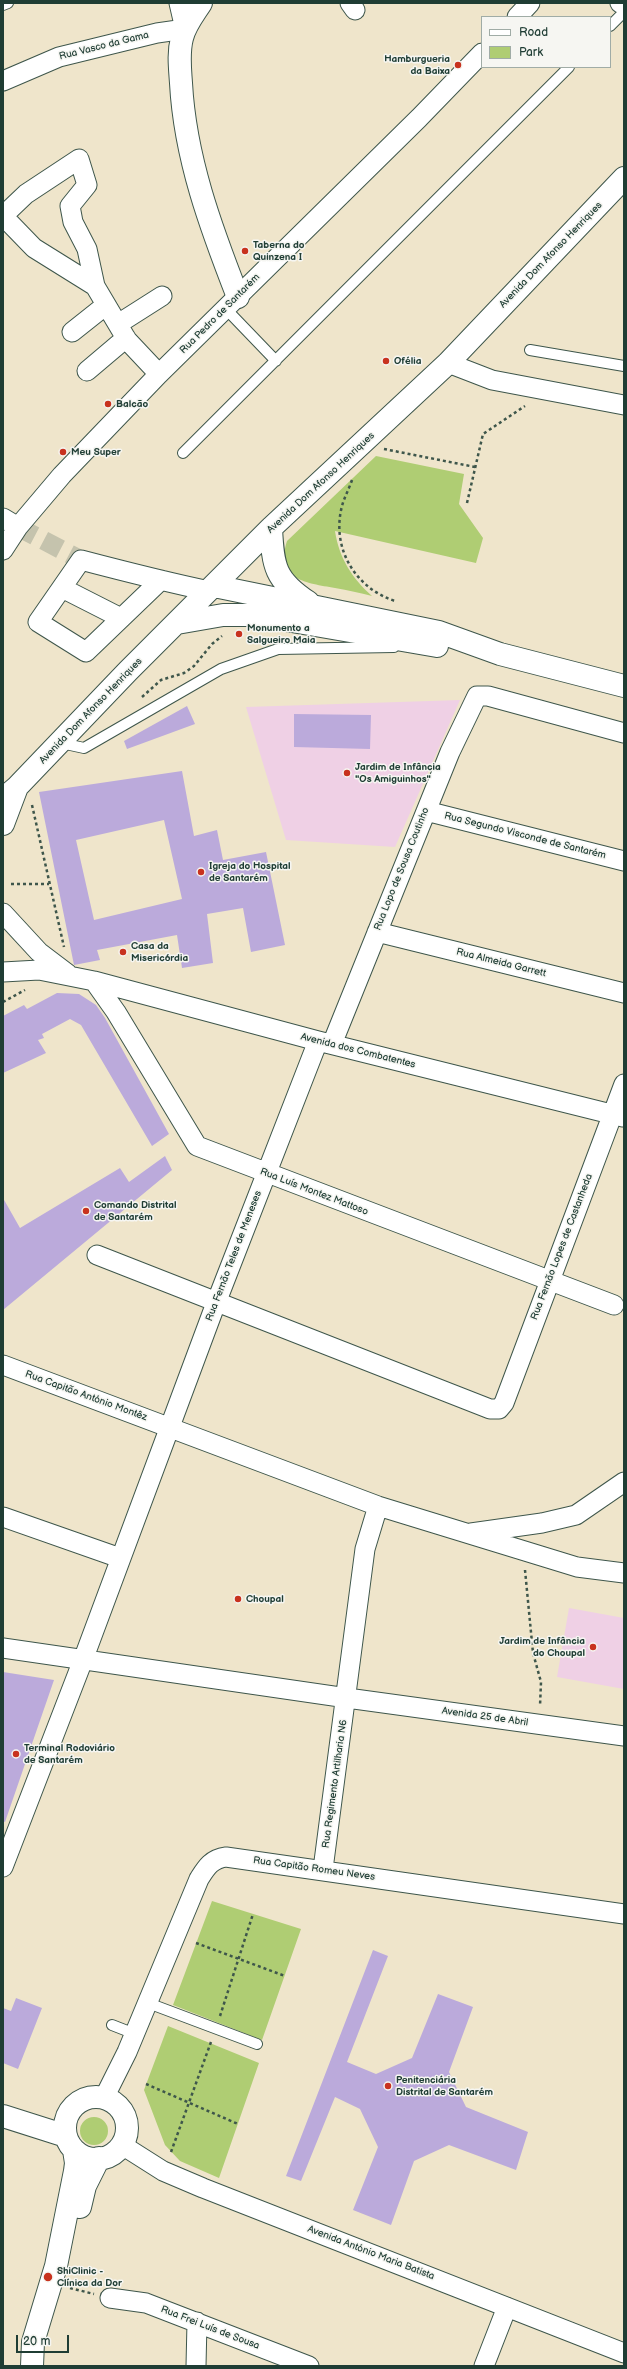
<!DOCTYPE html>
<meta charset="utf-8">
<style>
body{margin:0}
#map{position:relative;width:627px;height:2369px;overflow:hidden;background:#efe5cb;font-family:"Balsamiq Sans",sans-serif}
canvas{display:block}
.frame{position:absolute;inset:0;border:4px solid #1f3d34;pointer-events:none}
.legend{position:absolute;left:481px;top:16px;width:130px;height:52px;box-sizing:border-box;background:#f6f6f2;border:1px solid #a0aca6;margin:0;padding:5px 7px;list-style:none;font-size:12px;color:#1f3d34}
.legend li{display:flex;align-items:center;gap:8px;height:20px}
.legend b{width:20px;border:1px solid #a0aca6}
.scale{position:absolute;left:16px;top:2335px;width:53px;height:18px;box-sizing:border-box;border:2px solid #1f3d34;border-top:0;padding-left:5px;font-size:12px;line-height:14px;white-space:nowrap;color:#1f3d34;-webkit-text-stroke:3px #f6f6f2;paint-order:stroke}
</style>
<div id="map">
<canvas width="627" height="2369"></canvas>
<div class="frame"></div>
<ul class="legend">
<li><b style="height:5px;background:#fff"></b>Road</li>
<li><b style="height:11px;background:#afcd73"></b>Park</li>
</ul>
<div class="scale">20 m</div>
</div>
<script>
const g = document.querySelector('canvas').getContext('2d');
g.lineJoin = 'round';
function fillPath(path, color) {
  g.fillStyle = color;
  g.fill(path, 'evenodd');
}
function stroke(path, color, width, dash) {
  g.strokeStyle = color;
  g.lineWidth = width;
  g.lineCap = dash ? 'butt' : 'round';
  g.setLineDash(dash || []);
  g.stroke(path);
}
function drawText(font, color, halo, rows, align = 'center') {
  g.font = font + ' "Balsamiq Sans",sans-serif';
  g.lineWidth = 3;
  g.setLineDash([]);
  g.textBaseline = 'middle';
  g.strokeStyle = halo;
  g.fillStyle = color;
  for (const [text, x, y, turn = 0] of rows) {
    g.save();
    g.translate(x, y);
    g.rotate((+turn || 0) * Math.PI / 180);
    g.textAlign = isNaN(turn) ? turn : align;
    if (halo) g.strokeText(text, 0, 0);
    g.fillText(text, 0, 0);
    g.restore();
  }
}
const built = new Path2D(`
 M460,700L395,847L286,840L246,707Z
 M569,1608L624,1618V1689L557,1677Z`);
const green = new Path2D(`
 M376,456L464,474L459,504L483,538L476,563L335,531C339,558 352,578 372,596C360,593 348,590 335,588C307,583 274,580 287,541Z
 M212,1901L301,1929L262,2040L173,2005Z
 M168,2026L259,2063L219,2178L180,2161L165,2145L144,2090Z
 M80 2131a14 14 0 1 1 28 0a14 14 0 1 1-28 0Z`);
const building = new Path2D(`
 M187,706L195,724L127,749L124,741Z
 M294,714L371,715L370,749L294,747Z
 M182,771L194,836L217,830L223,860L266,852L285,945L251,952L243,908L207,914L213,963L182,968L177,935L97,950L100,960L74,965L39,792ZM164,820L182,899L94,920L76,840Z
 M57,993L79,994L96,1005L105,1018L169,1134L152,1146L81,1025L70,1019L42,1034L44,1038L38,1040L46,1053L3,1073V1016L24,1005L27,1009Z
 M165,1156L172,1170L3,1310V1198L20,1228L120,1168L129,1182Z
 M3,1672L54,1680L5,1822L3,1821Z
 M373,1950L388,1956L347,2062L376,2074L412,2058L438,1994L473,2007L449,2072L466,2107L528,2132L516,2170L449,2145L414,2161L391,2225L353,2210L378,2147L360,2109L335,2097L301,2181L286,2176Z
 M16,1998L42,2008L18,2069L3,2063V2008L11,2011Z`);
const minorTunnel = new Path2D(`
 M18,527L81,560`);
const path = new Path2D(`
 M384,449L475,467
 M352,480C349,489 344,498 342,506C331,548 355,588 395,601
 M467,503L483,434L525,406
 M142,697L161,680L184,673L194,666L212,644L222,636
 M32,805L64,947
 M11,884H49
 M3,1002L25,990
 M525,1570L533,1653L541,1682L540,1706
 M196,1943L285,1976
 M220,2016L253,1914
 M146,2084L238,2124
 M171,2152L211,2042
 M70,2288L94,2294`);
const service = new Path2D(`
 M3,5L8,3
 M610,26L624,12
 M226,309L276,361
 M530,350L624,366
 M183,453L569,67
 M61,743L84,748L221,669L278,649L394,647
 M148,2003L257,2044
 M112,2025L135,2034`);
const minor = new Path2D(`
 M350,3L355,10
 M620,3L624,5
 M517,17L530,3
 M3,81L59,57L157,33L185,29L179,3
 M95,286L87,249L73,222L70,206L87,185L79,159L26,194L3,216L34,248L95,286L127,340L159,374
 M118,324L162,296
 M72,332L106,305
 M448,363L492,380L624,405
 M87,371L126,338
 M3,518L18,527
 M3,550L18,527L62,475L159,374L419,118L482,53
 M161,580L86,652L38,622L81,560C123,571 166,582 209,591
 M62,588L121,618
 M426,811L624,861
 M3,913L39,952L68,974
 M377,932L624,993
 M3,972L39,970L94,981L318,1041L623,1117
 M94,981L116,1012L197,1146L614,1305
 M332,1044L450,752L477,696H488L624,733
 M97,1255L490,1409H499L504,1403L624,1084
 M3,1365L378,1506L577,1567L624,1573
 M3,1517L120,1558
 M471,1533L542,1523L576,1515L624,1482
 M3,1648L347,1698L624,1736
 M3,1867L83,1660L216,1303L318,1041
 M323,1869L365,1549L378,1506
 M104,2098L127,2052L199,1879C206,1868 211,1859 226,1857L624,1914
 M122,2145L163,2171L203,2188L624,2353
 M110,2298L146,2303L309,2366
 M196,2366L197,2322
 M484,2366L507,2307`);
const tertiary = new Path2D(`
 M201,3C194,14 185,25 182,38C178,53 180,68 181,83C185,158 211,228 238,297`);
const primary = new Path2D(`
 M271,528C273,567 275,580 308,602
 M214,586L439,632L500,654L624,686
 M177,623L223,615H257L437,646
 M3,799L17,787L128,671L271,528L448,363L624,178
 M3,824L17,787
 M65 2128a31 31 0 1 1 62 0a31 31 0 1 1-62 0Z
 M3,2116L66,2136
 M80,2207L85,2186L99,2158
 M32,2366L33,2342L56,2266L75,2171L76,2163L74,2150`);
const markers = [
 [458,65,4,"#c8321e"],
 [245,251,4,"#c8321e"],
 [386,361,4,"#c8321e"],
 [108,404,4,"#c8321e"],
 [63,452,4,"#c8321e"],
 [239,634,4,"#c8321e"],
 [347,773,4,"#c8321e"],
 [201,872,4,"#c8321e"],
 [123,952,4,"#c8321e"],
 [86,1211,4,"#c8321e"],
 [238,1599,4,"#c8321e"],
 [593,1647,4,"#c8321e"],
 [16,1754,4,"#c8321e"],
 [388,2086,4,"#c8321e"],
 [48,2277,5,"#c8321e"]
];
const streetNames = [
 ["Rua Vasco da Gama",104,46,-14],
 ["Avenida Dom Afonso Henriques",551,255,-46],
 ["Rua Pedro de Santarém",220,314,-45],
 ["Avenida Dom Afonso Henriques",321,483,-43],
 ["Avenida Dom Afonso Henriques",91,711,-46],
 ["Rua Segundo Visconde de Santarém",525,836,14],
 ["Rua Lopo de Sousa Coutinho",402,869,-68],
 ["Rua Almeida Garrett",501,963,14],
 ["Avenida dos Combatentes",358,1051,14],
 ["Rua Luís Montez Mattoso",314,1192,21],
 ["Rua Fernão Lopes de Castanheda",562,1247,-69],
 ["Rua Fernão Teles de Meneses",234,1256,-69],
 ["Rua Capitão António Montêz",86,1396,20],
 ["Avenida 25 de Abril",485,1717,8],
 ["Rua Regimento Artilharia N6",335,1784,-82],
 ["Rua Capitão Romeu Neves",314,1869,8],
 ["Avenida António Maria Batista",371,2253,21],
 ["Rua Frei Luís de Sousa",210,2328,21]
];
const poiNames = [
 ["Hamburgueria",450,59,"right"],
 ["da Baixa",450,71,"right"],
 ["Taberna do",253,245],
 ["Quinzena I",253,257],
 ["Ofélia",394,361],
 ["Balcão",116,404],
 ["Meu Super",71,452],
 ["Monumento a",247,628],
 ["Salgueiro Maia",247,640],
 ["Jardim de Infância",355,767],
 ["\"Os Amiguinhos\"",355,779],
 ["Igreja do Hospital",209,866],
 ["de Santarém",209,878],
 ["Casa da",131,946],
 ["Misericórdia",131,958],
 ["Comando Distrital",94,1205],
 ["de Santarém",94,1217],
 ["Choupal",246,1599],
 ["Jardim de Infância",585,1641,"right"],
 ["do Choupal",585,1653,"right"],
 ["Terminal Rodoviário",24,1748],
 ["de Santarém",24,1760],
 ["Penitenciária",396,2080],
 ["Distrital de Santarém",396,2092],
 ["ShiClinic -",57,2271],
 ["Clínica da Dor",57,2283]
];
fillPath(built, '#efd0e5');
fillPath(green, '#afcd73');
fillPath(building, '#bbaadb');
stroke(minorTunnel, '#c5c3ad', 19, [19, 10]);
stroke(service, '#3e564b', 12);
stroke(minor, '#3e564b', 21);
stroke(tertiary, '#3e564b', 24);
stroke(primary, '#3e564b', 24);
stroke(path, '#3e564b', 2.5, [3, 3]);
stroke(service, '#fff', 10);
stroke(minor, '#fff', 19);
stroke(tertiary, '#fff', 22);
stroke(primary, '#fff', 22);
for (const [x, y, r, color] of markers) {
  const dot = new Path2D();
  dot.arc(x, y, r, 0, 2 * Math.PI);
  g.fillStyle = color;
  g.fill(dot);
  stroke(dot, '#f6f6f2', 1.5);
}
drawText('10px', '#1f3d34', '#f6f6f2', streetNames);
drawText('bold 10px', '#1f3d34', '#f6f6f2', poiNames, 'left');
</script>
